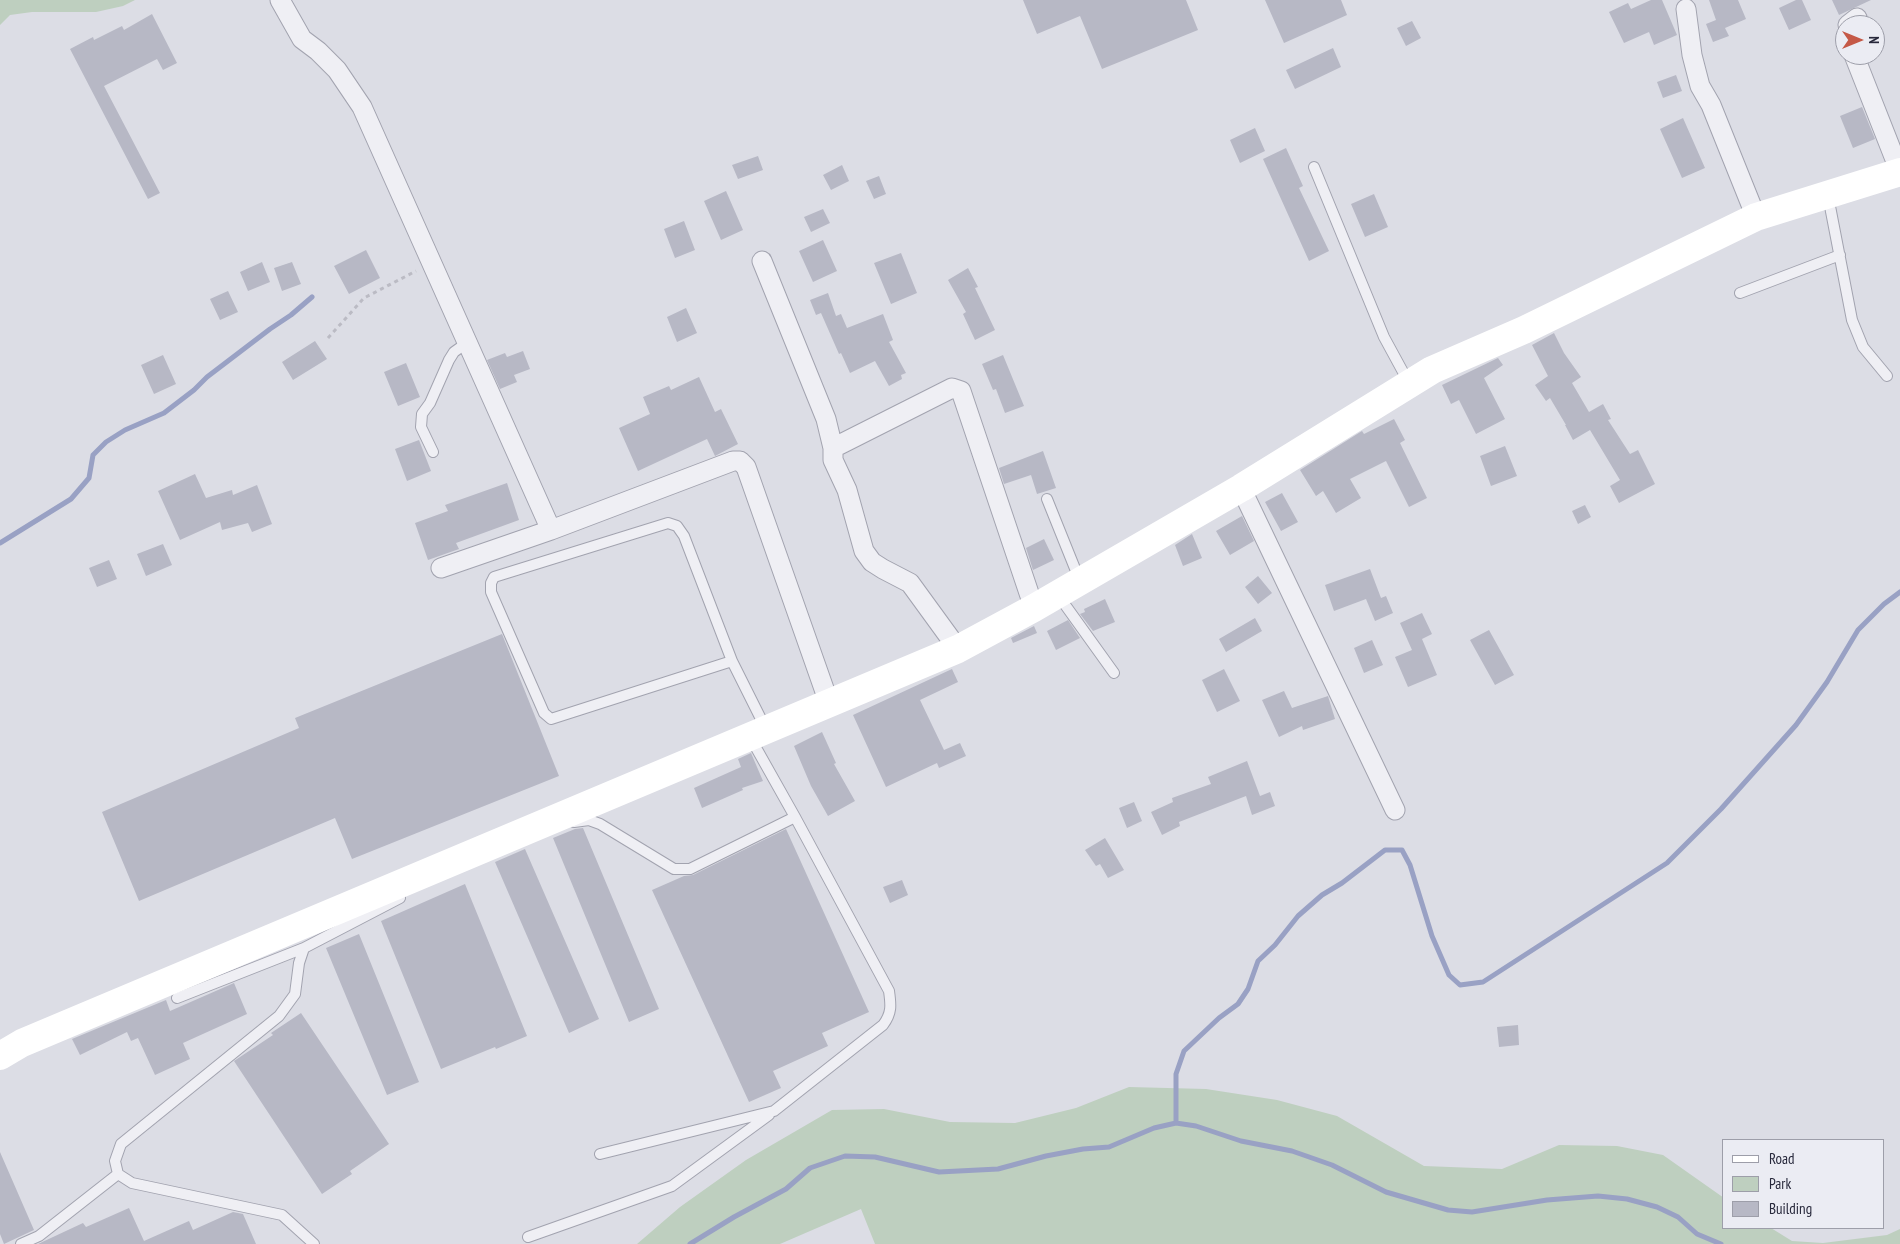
<!DOCTYPE html>
<style>
body{margin:0}
#map{position:relative;width:1900px;height:1244px;overflow:hidden;background:#dcdde5;font-family:"PT Sans Narrow",sans-serif}
canvas{display:block}
.legend{position:absolute;left:1722px;top:1139px;width:162px;height:90px;box-sizing:border-box;background:#ebecf3;border:1px solid #9d9ea9;margin:0;padding:6px 9px;list-style:none;font-size:15px;color:#27283b}
.legend li{display:flex;align-items:center;gap:10px;height:25px}
.legend b{width:25px;border:1px solid #9d9ea9}
.north{position:absolute;left:1835px;top:15px;width:50px;height:50px;box-sizing:border-box;background:#ebecf3;border:1px solid #9d9ea9;border-radius:50%;rotate:90deg;font-size:14px;font-weight:700;line-height:20px;text-align:center;color:#27283b}
.north::after{content:'';display:block;margin:auto;width:18px;height:22px;background:#c55947;clip-path:polygon(50% 0,100% 100%,50% 72%,0 100%)}
</style>
<div id="map">
<canvas width="1900" height="1244"></canvas>
<ul class="legend">
<li><b style="height:6px;background:#fff"></b>Road</li>
<li><b style="height:14px;background:#becfbf"></b>Park</li>
<li><b style="height:14px;background:#b7b8c5"></b>Building</li>
</ul>
<div class="north">N</div>
</div>
<script>
const g = document.querySelector('canvas').getContext('2d');
g.lineJoin = 'round';
function fillPath(path, color) {
  g.fillStyle = color;
  g.fill(path, 'evenodd');
}
function stroke(path, color, width, dash) {
  g.strokeStyle = color;
  g.lineWidth = width;
  g.lineCap = dash ? 'butt' : 'round';
  g.setLineDash(dash || []);
  g.stroke(path);
}
const green = new Path2D(`
 M0,0H135L123,6L96,12H32L10,15L0,25Z
 M1129,1087L1206,1089L1277,1100L1337,1116L1424,1166L1502,1169L1559,1145L1617,1146L1663,1155L1724,1198V1228H1771L1792,1241L1823,1243L1887,1235L1900,1229V1244H875L861,1209L780,1244H637L680,1207L746,1160L832,1110L884,1109L950,1122L1015,1123L1076,1108Z`);
const stream = new Path2D(`
 M0,543L71,499L89,478L93,455L106,442L125,430L164,413L194,390L207,377L270,329L291,315L312,297
 M1176,1123V1074L1184,1051L1219,1018L1238,1004L1248,989L1258,961L1275,945L1298,916L1322,895L1342,883L1385,850H1402L1410,865L1432,936L1449,975L1460,985L1483,982L1667,863L1721,809L1796,725L1827,682L1858,630L1884,604L1900,592
 M690,1244L734,1217L786,1189L810,1168L845,1156L875,1157L939,1172L998,1169L1046,1156L1083,1149L1109,1147L1154,1128L1176,1123L1196,1126L1241,1141L1292,1151L1332,1165L1386,1192L1448,1210L1472,1212L1547,1200L1598,1196L1627,1199L1657,1207L1678,1217L1697,1234L1721,1244`);
const building = new Path2D(`
 M1023,0H1186L1198,30L1102,69L1080,16L1037,34Z
 M1265,0H1341L1347,15L1284,43Z
 M1651,0H1662L1677,35L1654,45L1649,32L1624,43L1609,12L1628,3L1631,9Z
 M1709,0H1738L1746,19L1725,28L1729,36L1713,42L1706,24L1716,20Z
 M1796,0H1802L1811,20L1789,30L1779,8Z
 M1832,0H1871L1839,15Z
 M152,14L177,63L163,70L157,59L104,86L160,193L148,199L70,49L93,37L94,40L122,26L124,30Z
 M1412,21L1421,38L1406,46L1397,28Z
 M1333,48L1341,67L1295,89L1286,70Z
 M1676,75L1682,91L1663,98L1657,82Z
 M1862,107L1875,139L1853,148L1840,116Z
 M1683,118L1705,168L1682,178L1660,129Z
 M1255,128L1265,151L1240,163L1230,140Z
 M1286,148L1303,186L1299,188L1329,251L1309,261L1263,159Z
 M758,156L763,170L738,179L732,165Z
 M842,165L849,181L831,190L823,175Z
 M879,176L886,194L874,199L866,181Z
 M726,191L743,230L721,240L704,201Z
 M1374,194L1388,227L1365,237L1351,204Z
 M823,209L830,223L811,232L804,217Z
 M684,221L695,250L675,258L664,229Z
 M823,240L837,271L813,282L799,251Z
 M366,250L380,278L349,294L334,266Z
 M901,253L917,293L891,304L874,263Z
 M262,262L270,282L248,291L240,272Z
 M292,262L301,284L282,291L274,268Z
 M968,268L978,287L975,288L995,330L975,340L963,314L966,312L948,280Z
 M228,291L238,312L220,320L210,299Z
 M828,293L836,316L841,314L847,328L883,314L893,340L889,342L906,373L901,375L902,379L889,386L875,361L850,373L841,353L839,354L821,313L816,315L810,300Z
 M686,308L697,333L677,342L667,317Z
 M1554,333L1564,353L1581,377L1572,383L1589,412L1603,404L1611,419L1608,420L1630,454L1638,450L1655,484L1619,503L1610,486L1620,480L1590,430L1573,440L1565,425H1566L1550,398L1546,401L1535,385L1548,376L1532,345Z
 M315,341L327,359L293,380L282,362Z
 M523,351L530,369L514,375L517,382L500,389L487,360L505,353L507,357Z
 M163,355L176,384L154,394L141,365Z
 M1003,355L1024,406L1005,413L996,389L993,390L982,364Z
 M1498,358L1503,365L1484,378L1505,419L1476,434L1459,400L1451,404L1442,385Z
 M406,363L420,397L398,406L384,372Z
 M699,377L715,412L721,409L738,444L715,456L707,439L638,471L619,428L650,414L643,397L669,386L671,390Z
 M1394,419L1405,440L1400,443L1427,498L1409,507L1386,461L1350,479L1361,498L1336,513L1323,491L1316,496L1300,470L1362,431L1364,434Z
 M419,440L431,471L407,481L395,449Z
 M1505,446L1517,476L1491,486L1480,456Z
 M1043,451L1056,488L1037,494L1031,475L1004,484L999,468Z
 M195,474L206,498L232,490L233,495L257,485L272,524L252,532L248,523L222,530L220,522L180,540L158,491Z
 M507,483L519,520L456,543L459,549L428,560L415,523L448,511L445,505Z
 M1282,493L1298,522L1281,531L1265,502Z
 M1585,505L1591,517L1578,524L1572,511Z
 M1242,516L1254,541L1230,555L1216,531Z
 M1192,534L1202,558L1183,566L1175,545Z
 M1044,539L1054,560L1033,570L1026,548Z
 M163,544L172,565L146,576L137,554Z
 M109,560L117,579L97,587L89,568Z
 M1370,569L1381,598L1386,596L1393,613L1375,621L1366,599L1334,611L1325,585Z
 M1258,576L1272,593L1258,604L1245,587Z
 M1105,599L1115,622L1093,631L1080,614L1085,612L1084,609Z
 M1422,613L1432,634L1422,639L1437,675L1408,687L1395,657L1412,650L1400,623Z
 M1255,618L1262,631L1226,652L1219,639Z
 M1068,620L1080,638L1056,650L1047,631Z
 M1034,626L1037,633L1013,643L1011,638Z
 M1489,630L1514,675L1495,685L1470,640Z
 M502,634L559,776L352,859L335,818L139,901L102,812L299,728L295,718Z
 M1372,640L1383,665L1364,673L1354,648Z
 M952,669L958,682L920,700L944,750L960,743L966,756L939,768L937,763L886,787L853,715Z
 M1224,669L1240,701L1217,712L1202,680Z
 M1284,691L1292,708L1328,696L1335,719L1303,730L1302,726L1279,737L1262,700Z
 M822,732L836,763L834,764L855,801L828,816L811,786L794,746Z
 M751,753L763,781L742,788L743,790L702,808L694,788L741,767L738,759Z
 M1247,761L1260,796L1270,792L1275,806L1252,815L1246,796L1179,822L1180,826L1162,835L1151,812L1173,802L1172,798L1211,784L1208,777Z
 M1134,802L1142,821L1127,828L1119,808Z
 M583,828L659,1009L629,1022L553,838L575,829Z
 M786,829L869,1012L822,1033L828,1046L773,1071L781,1088L749,1102L652,890L684,876L693,875Z
 M1105,838L1124,870L1108,878L1100,864L1096,866L1085,850Z
 M525,849L599,1019L569,1033L495,862Z
 M902,880L908,895L890,903L883,887Z
 M465,884L527,1036L496,1049L495,1047L441,1069L381,921Z
 M359,934L419,1082L387,1095L326,948Z
 M234,983L247,1014L183,1043L190,1059L155,1075L138,1038L131,1041L127,1032L80,1055L72,1039L166,1000L170,1011Z
 M301,1013L389,1144L350,1171L352,1174L322,1194L234,1061L273,1035L271,1033Z
 M1518,1025L1519,1045L1499,1047L1497,1027Z
 M0,1152L34,1230L4,1244L0,1234Z
 M129,1208L144,1241L189,1221L193,1230L233,1212L243,1214L256,1244H38L83,1223L86,1227Z`);
const path = new Path2D(`
 M328,338L364,298L416,271`);
const lane = new Path2D(`
 M1314,167L1384,337L1409,383
 M1828,196L1852,320L1863,347L1887,376
 M1740,293L1840,255
 M433,452L421,427L422,414L430,403L449,360L454,352L468,342
 M1047,499L1080,581
 M1058,595L1114,673
 M732,661L551,719L544,713L491,592V583L494,577L668,523L677,526L684,536L732,661L766,729
 M574,822L589,820L600,824L674,869H690L795,817
 M177,998L304,948
 M600,1154L774,1111L883,1025C892,1013 891,1005 889,991L795,817L750,737
 M528,1237L672,1186L769,1115
 M21,1244L39,1236L118,1174
 M314,1244L282,1215L132,1183L118,1174L115,1161L121,1144L279,1016L295,994L299,963L304,948L400,898`);
const street = new Path2D(`
 M280,0L302,39L318,51L337,70L362,107L551,530L733,461H740L746,467L829,703
 M1686,9L1692,55L1700,86L1711,105L1756,217
 M1848,25L1857,18
 M1854,55L1900,172
 M762,261L826,419L833,448V460L847,490L864,551L872,562L883,569L910,583L958,649
 M833,448L952,388L961,391L1034,608
 M1241,488L1395,810
 M441,568L551,530`);
const secondary = new Path2D(`
 M0,1056L22,1043L958,649L1034,608L1241,488L1432,370L1524,330L1756,217L1900,172`);
fillPath(green, '#becfbf');
stroke(stream, '#99a1c4', 5);
fillPath(building, '#b7b8c5');
stroke(lane, '#a2a3af', 12);
stroke(street, '#a2a3af', 21);
stroke(path, '#bbbbc4', 3, [4, 4]);
stroke(lane, '#efeff4', 10);
stroke(street, '#efeff4', 19);
stroke(secondary, '#fff', 28);
</script>
